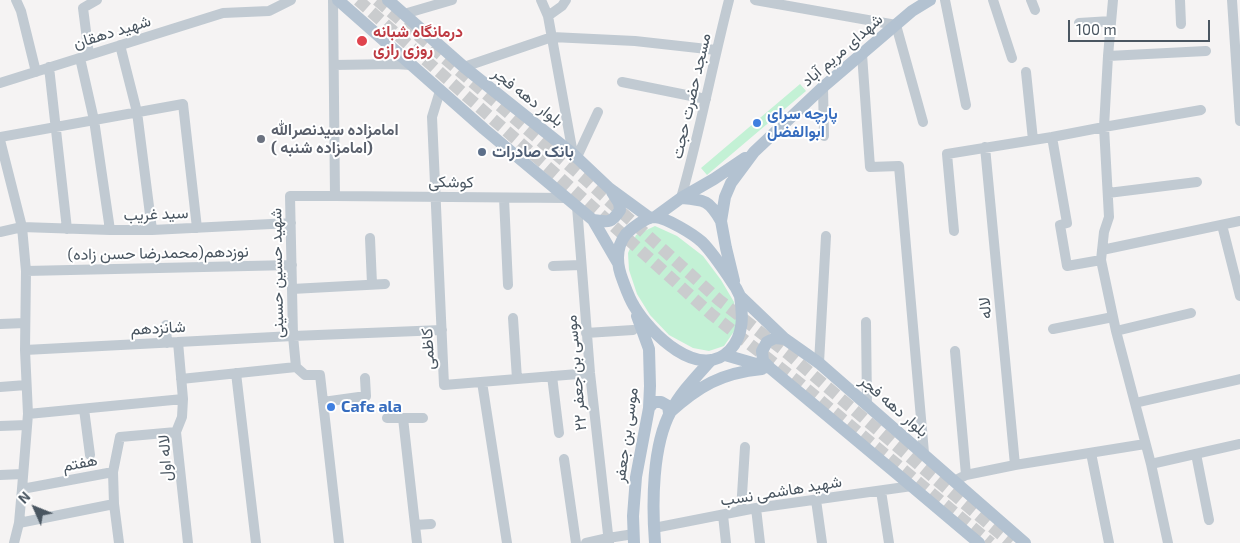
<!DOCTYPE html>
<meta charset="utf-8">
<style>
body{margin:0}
#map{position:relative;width:1240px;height:543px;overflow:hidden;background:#f5f3f3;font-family:"Exo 2",sans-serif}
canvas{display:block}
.north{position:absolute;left:10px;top:483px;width:50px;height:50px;-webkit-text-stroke:4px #fff;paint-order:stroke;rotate:314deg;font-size:14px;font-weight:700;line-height:20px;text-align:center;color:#4a5661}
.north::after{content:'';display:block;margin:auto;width:18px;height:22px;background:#4a5661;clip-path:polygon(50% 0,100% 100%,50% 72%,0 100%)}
.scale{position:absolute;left:1068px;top:20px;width:142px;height:22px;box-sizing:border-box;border:2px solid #4a5661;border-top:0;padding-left:6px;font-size:15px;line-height:18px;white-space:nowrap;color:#4a5661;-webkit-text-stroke:4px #fff;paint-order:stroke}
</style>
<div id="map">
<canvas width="1240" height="543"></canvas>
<div class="north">N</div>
<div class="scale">100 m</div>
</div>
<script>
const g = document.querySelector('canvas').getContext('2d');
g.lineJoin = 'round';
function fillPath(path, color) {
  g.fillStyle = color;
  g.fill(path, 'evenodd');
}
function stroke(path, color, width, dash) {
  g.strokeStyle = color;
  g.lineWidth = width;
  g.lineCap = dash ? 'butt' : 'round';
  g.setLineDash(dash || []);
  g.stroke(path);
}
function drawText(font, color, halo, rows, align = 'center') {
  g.font = font + ' "Exo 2",Vazirmatn,sans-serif';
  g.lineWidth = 4;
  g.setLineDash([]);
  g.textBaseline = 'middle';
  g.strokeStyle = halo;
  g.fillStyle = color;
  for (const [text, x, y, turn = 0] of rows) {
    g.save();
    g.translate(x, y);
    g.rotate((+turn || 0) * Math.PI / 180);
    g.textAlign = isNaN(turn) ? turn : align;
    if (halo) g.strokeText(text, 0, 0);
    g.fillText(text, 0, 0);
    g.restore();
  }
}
const green = new Path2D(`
 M800,84L806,91L707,175L701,168Z
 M655,226L677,236L703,256L721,280L734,302L737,327L724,346L709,351L693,348L669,335L650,315L637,294L629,270L628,253L636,235Z`);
const majorTunnel = new Path2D(`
 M358,0L463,93L558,176L711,314L797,381L991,543
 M377,0L586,180L719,300L787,353L1011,543`);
const minor = new Path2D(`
 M16,0L21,11L36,72
 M333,0L335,196
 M541,0L548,16L573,154
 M755,0L896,25L923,122
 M945,0L966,105
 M993,0L1012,58
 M1031,0L1035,10
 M1113,0L1108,56L1104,127L1109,217L1104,232L1101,260L1116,331L1151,464L1168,543
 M1180,0L1181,24
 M1232,0L1240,121
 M404,14L452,0
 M548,16L562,6L566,0
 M1079,23L1111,21
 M120,45L137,112L152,230
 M862,54L870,167L899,166L924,453
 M89,55L83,8L97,0
 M1108,56L1206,51
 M80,58L94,120L110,230
 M334,65L395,64L411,65
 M49,67L67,229
 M464,67L552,37L635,41L716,50
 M1026,72L1033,140
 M622,82L706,99
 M0,83L223,13L269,11L291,0
 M823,87L824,136
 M440,91L432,117L444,385L590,373
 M0,137L183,104L197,228
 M1052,137L1067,223L1060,225L1067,266L1101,260
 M0,140L22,227L26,271L25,350L28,414L22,489L19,523L14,543
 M985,147L1015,465
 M577,157L598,112
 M1108,193L1197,182
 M504,198L508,285
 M681,198C700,132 712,66 729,0
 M577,206L590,373L609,543
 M1222,225L1240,296
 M954,231L947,154L1052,137L1104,127L1201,110
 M0,232L22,227L110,230H152L291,223
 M370,238L372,284
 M1102,250L1240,221
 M553,266L581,265
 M26,271L292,265
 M292,289L385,284
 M513,318L517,379
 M866,322L867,406
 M0,324L25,323
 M166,325L167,343
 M1053,329L1113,317
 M1116,331L1191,313
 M586,333L633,330
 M178,342L183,399L182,417L176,432L188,543
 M25,350L293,336L442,330
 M955,351L966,475
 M819,363L826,236
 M236,373L256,543
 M552,376L559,433
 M181,379L296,367
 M482,382L507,543
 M0,387L26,385
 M323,402L366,396L365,378
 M1135,403L1240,379
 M84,409L90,455
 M28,414L183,399
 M387,418H423
 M403,418L417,543
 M0,426L27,425
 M1091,453L1109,543
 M1196,454L1209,520
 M564,459L576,543
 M1151,464L1240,444
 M113,472L114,504L119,543
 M0,475L23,474
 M954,481L966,475L1015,465L1145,444
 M22,489L113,472L120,437L176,432
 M881,491L889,543
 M816,500L822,543
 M756,508L760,543
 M741,511L745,447
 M723,515L726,543
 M19,523L114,504
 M415,525L431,524
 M654,528L756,508L912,486
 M339,543L320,375H305L296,367L293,336L290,196H335L567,198
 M586,543L608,538L634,534`);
const major = new Path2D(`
 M338,0L484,129L593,220L618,263
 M388,0L464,67L573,154L609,188L650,218
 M681,198C705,200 709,200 721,221
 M655,217L681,198L714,179L745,158
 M593,220C608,222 611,224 620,210L619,203L612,192
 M734,281L726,248L721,221L725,197L731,183L754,152L823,87L912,11L930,0
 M740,296C743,315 744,335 730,350C699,382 650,333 634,306C629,298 626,289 623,281C617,266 615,248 626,234C632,228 646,217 655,217C667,218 693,234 702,242C714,254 726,273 736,288L740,296L785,339L819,363L1025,543
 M725,355L770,368L903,479L979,543
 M770,368L763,361L762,351L767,342L775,338L785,339
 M649,408L654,402H661L668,406L669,413C699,386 721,373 762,369
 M634,543L633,516L636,477L649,408L650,386L649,349L637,316
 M655,543C652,505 652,445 671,411C681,392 696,377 711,360`);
const markers = [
 [362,41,6,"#e0444e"],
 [757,123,5,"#3f7fe0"],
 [261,139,5,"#6b7280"],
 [482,152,5,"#5c6f8a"],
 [331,407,5,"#3f7fe0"]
];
const streetNames = [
 ["شهید دهقان",112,32,-17],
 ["شهدای مریم آباد",842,50,-41],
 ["مسجد حضرت حجت",691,96,-77],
 ["بلوار دهه فجر",528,97,38],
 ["کوشکی",451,182,1],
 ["سید غریب",156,214,-2],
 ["نوزدهم(محمدرضا حسن زاده)",158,253,-1],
 ["شهید حسین حسینی",277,273,-91],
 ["لاله",985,308,-95],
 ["شانزدهم",158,328,-3],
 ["کاظمی",428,349,-93],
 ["موسی بن جعفر ۲۲",576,373,-95],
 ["بلوار دهه فجر",894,406,41],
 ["موسی بن جعفر",626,435,-82],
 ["لاله اول",165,458,-93],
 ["هفتم",80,463,-11],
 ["شهید هاشمی نسب",781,491,-9]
];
const healthNames = [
 ["درمانگاه شبانه",373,32],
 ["روزی رازی",373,50]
];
const shopNames = [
 ["پارچه سرای",767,114],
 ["ابوالفضل",767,132],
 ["Cafe ala",341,407]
];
const worshipNames = [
 ["امامزاده سیدنصرالله",271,130],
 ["( امامزاده شنبه)",271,148]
];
const serviceNames = [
 ["بانک صادرات",492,152]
];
fillPath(green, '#c3f1d5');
stroke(majorTunnel, '#caccce', 12, [12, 6]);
stroke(minor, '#c1cad2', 10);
stroke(major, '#b3c2d1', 12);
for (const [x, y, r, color] of markers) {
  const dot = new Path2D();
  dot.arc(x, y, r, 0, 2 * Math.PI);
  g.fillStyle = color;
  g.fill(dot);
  stroke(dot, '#fff', 2);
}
drawText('16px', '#4a5661', '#fff', streetNames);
drawText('bold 16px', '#be3a42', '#fff', healthNames, 'left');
drawText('bold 16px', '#366cbe', '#fff', shopNames, 'left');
drawText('bold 16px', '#5b616d', '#fff', worshipNames, 'left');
drawText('bold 16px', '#4e5e75', '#fff', serviceNames, 'left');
</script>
